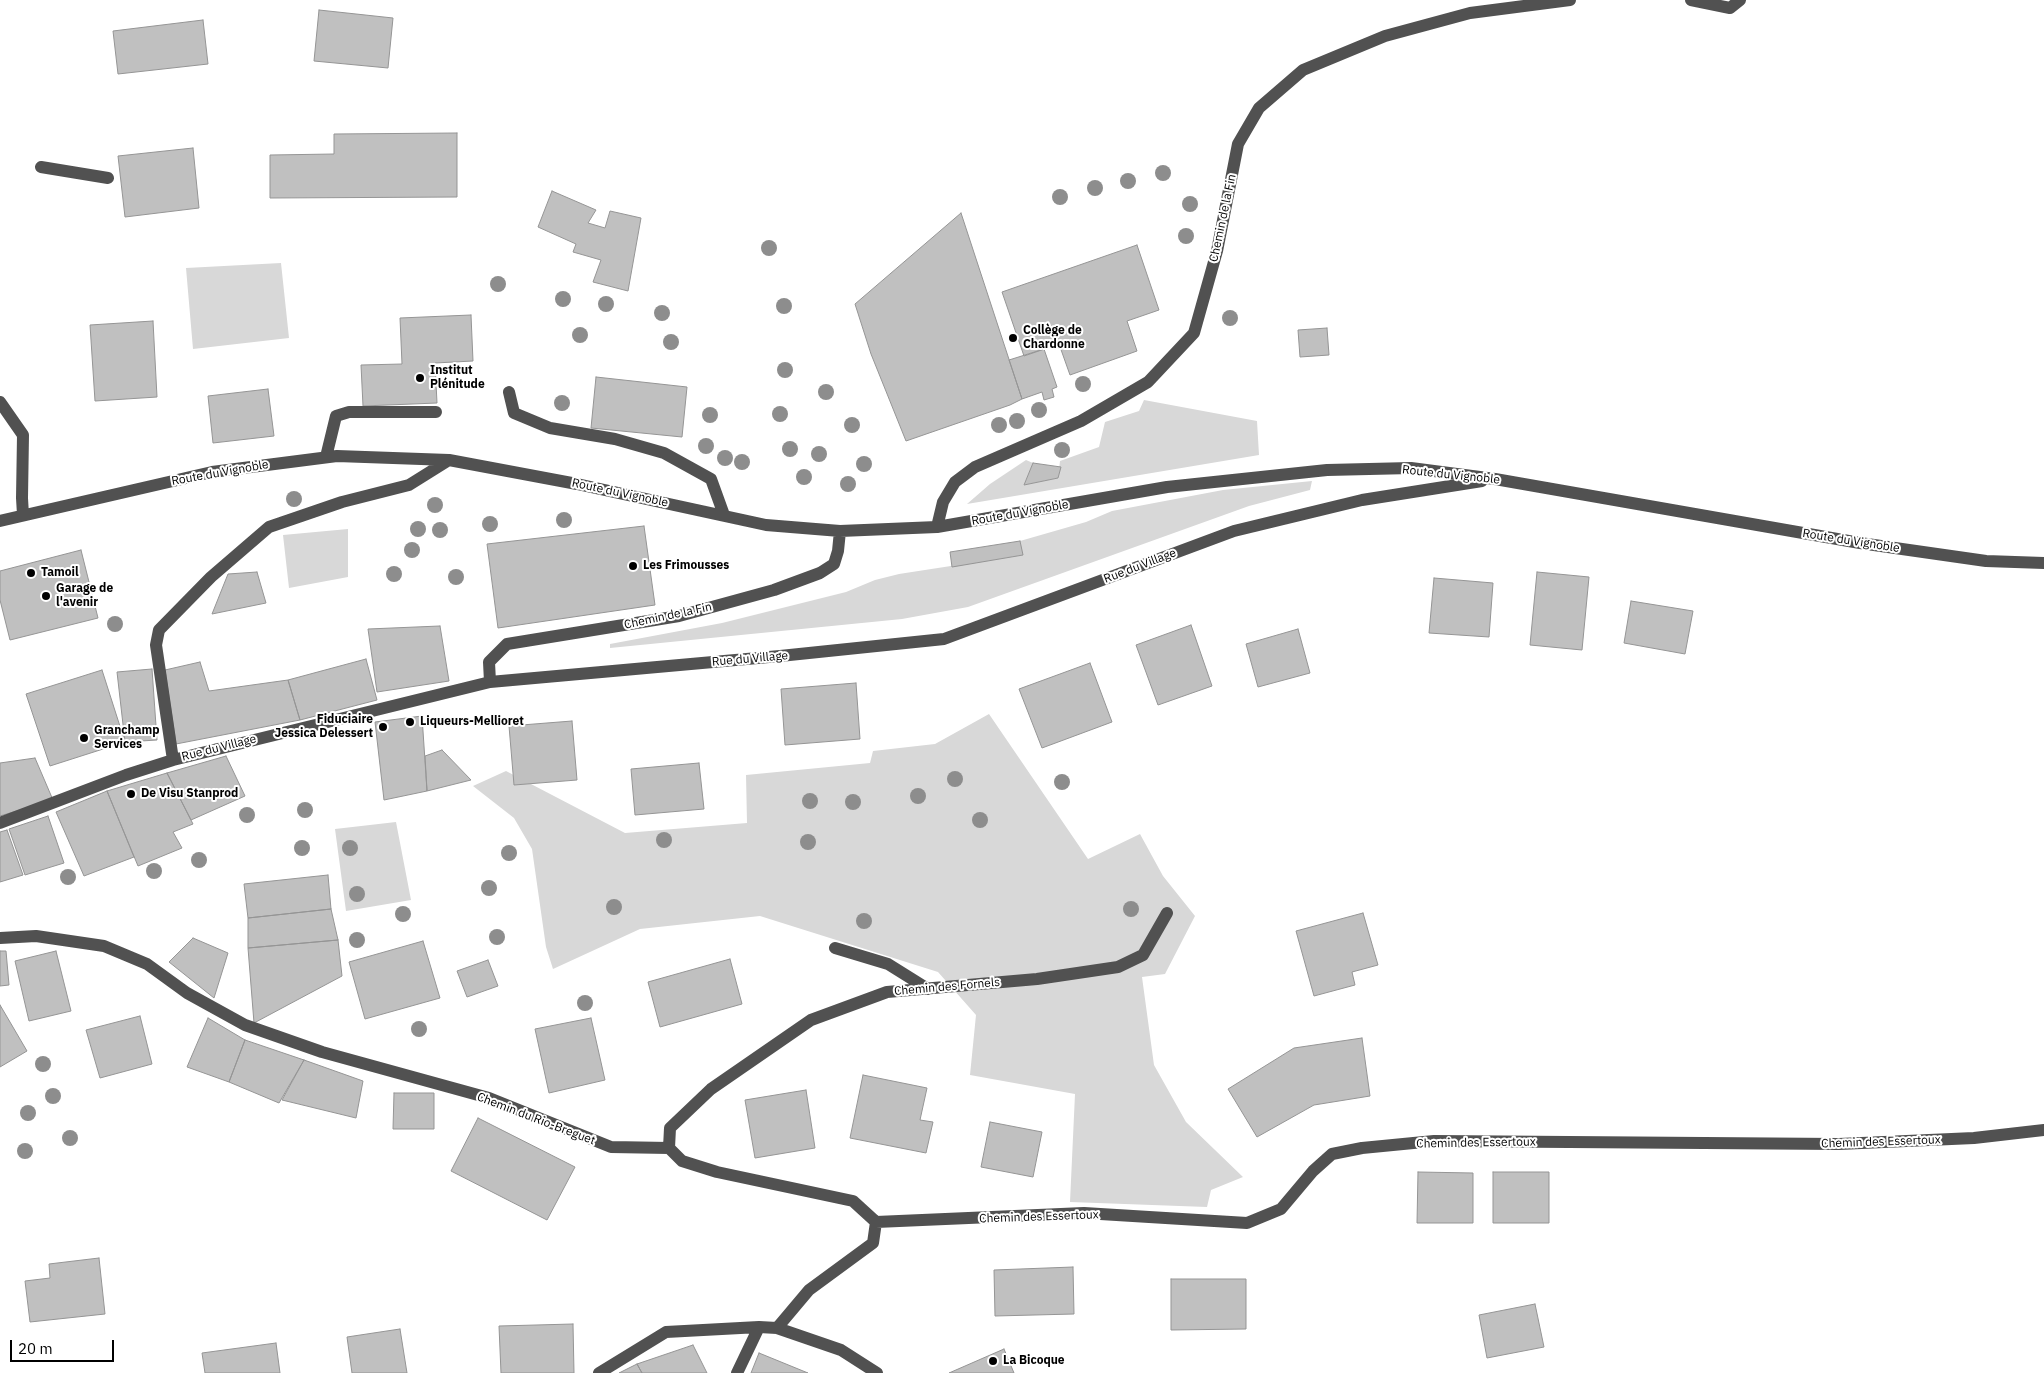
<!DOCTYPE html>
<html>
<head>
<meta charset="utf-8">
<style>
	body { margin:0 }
	#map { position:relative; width:2044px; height:1373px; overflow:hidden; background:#fff; font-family:"IBM Plex Sans",sans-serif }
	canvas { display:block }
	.scale { position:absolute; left:10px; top:1340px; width:104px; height:22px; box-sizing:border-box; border:2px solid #000; border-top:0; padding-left:6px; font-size:15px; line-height:18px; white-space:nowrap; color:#000; -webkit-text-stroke:4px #fff; paint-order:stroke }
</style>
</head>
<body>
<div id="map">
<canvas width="2044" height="1373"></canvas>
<div class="scale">20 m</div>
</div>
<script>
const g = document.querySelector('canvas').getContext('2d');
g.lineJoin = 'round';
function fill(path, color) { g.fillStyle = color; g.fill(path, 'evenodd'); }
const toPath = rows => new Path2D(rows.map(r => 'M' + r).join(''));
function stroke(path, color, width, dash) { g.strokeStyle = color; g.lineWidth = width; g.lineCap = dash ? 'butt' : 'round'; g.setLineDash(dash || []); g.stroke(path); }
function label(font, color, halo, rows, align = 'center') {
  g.font = font + ' "IBM Plex Sans",sans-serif'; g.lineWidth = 4; g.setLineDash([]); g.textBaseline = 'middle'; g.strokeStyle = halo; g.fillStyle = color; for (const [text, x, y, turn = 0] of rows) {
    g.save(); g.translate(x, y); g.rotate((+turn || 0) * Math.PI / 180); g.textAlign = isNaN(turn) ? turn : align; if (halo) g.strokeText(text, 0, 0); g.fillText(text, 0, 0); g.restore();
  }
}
const green = toPath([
	[281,263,289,338,193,349,186,268],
	[1144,400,1257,421,1259,455,967,504,990,484,1026,460,1033,463,1024,485,1058,478,1060,461,1099,447,1105,422,1139,411],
	[1312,481,1310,490,1249,506,968,607,902,619,610,648,610,644,722,623,846,592,875,580,899,574,1022,555,1020,541,1086,522,1112,511,1223,490],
	[348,529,348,577,289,588,283,535],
	[989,714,1088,859,1140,834,1163,876,1195,916,1165,974,1142,977,1154,1065,1186,1122,1243,1177,1211,1190,1207,1207,1070,1202,1075,1094,970,1075,976,1015,938,972,760,916,640,929,553,969,546,947,532,849,514,818,473,786,506,771,625,833,747,823,746,775,870,763,873,751,935,744],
	[396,822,411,900,346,911,335,829]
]);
const building = toPath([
	[319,10,393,18,388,68,314,61,319,10],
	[203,20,208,64,118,74,113,31,203,20],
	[457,133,457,197,270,198,270,155,334,154,334,134,457,133],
	[193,148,199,208,125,217,118,156,193,148],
	[552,191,596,210,588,223,605,228,610,211,641,218,628,291,593,282,601,260,573,252,576,244,538,227,552,191],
	[961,213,1022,399,1010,405,906,441,871,354,855,304,961,213],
	[1137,245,1159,310,1127,321,1137,351,1070,375,1059,344,1024,356,1002,292,1137,245],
	[471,315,473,361,435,363,437,403,363,406,361,365,402,364,400,318,471,315],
	[153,321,157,397,95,401,90,325,153,321],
	[1327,328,1329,355,1300,357,1298,330,1327,328],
	[1044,349,1057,387,1052,389,1054,397,1044,400,1042,392,1022,399,1009,360,1044,349],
	[596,377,687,387,682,437,591,428,596,377],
	[268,389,274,436,213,443,208,396,268,389],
	[1033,463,1061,467,1058,478,1024,485,1033,463],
	[644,526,655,605,498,628,487,544,644,526],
	[1020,541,1023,555,952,567,950,552,1020,541],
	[81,550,98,618,10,640,0,600,0,571,81,550],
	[257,572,266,603,212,614,228,574,257,572],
	[1537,572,1589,577,1582,650,1530,645,1537,572],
	[1434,578,1493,583,1489,637,1429,633,1434,578],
	[1631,601,1693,611,1685,654,1624,643,1631,601],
	[1191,625,1212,686,1158,705,1136,645,1191,625],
	[440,626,449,681,377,692,368,629,440,626],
	[1298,629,1310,673,1258,687,1246,644,1298,629],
	[366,659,377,700,300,720,288,680,366,659],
	[200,662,209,691,288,680,300,720,176,744,165,670,200,662],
	[1090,663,1112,722,1042,748,1019,689,1090,663],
	[152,669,157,740,125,742,117,672,152,669],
	[102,670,125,742,50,766,26,694,102,670],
	[856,683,860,739,785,745,781,689,856,683],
	[422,716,427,791,384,800,375,722,422,716],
	[572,721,577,780,514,785,509,726,572,721],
	[442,750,471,780,427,791,425,756,442,750],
	[226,756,245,796,191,820,167,773,226,756],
	[35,758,53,800,0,816,0,763,35,758],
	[699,763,704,809,635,815,631,769,699,763],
	[167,773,193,824,173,832,182,848,138,866,107,791,167,773],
	[107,791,134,857,84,876,56,812,107,791],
	[48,816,64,863,25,875,9,829,48,816],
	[7,830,23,875,0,882,0,832,7,830],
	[328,875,331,909,248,918,244,884,328,875],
	[331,909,338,940,248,948,248,918,331,909],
	[1363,913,1378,965,1352,972,1355,985,1314,996,1296,931,1363,913],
	[193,938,228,953,214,998,169,962,193,938],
	[338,940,342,976,254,1023,248,948,338,940],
	[423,941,440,998,365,1019,349,962,423,941],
	[0,951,6,951,9,985,0,986,0,951],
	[56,951,71,1011,29,1021,15,961,56,951],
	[730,959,742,1004,660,1027,648,982,730,959],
	[488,960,498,986,467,997,457,971,488,960],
	[0,1005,27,1051,0,1067,0,1005],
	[140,1016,152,1064,100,1078,86,1030,140,1016],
	[208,1018,245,1040,229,1082,187,1067,208,1018],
	[591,1018,605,1080,549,1093,535,1029,591,1018],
	[1362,1038,1370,1096,1314,1105,1257,1137,1228,1089,1294,1048,1362,1038],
	[245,1040,304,1060,279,1103,229,1082,245,1040],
	[304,1060,363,1081,356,1118,282,1100,304,1060],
	[863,1075,927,1088,920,1120,933,1122,926,1153,850,1138,863,1075],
	[806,1090,815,1148,755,1158,745,1100,806,1090],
	[394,1093,434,1093,434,1129,393,1129,394,1093],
	[478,1118,575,1167,547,1220,451,1171,478,1118],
	[990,1122,1042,1132,1033,1177,981,1167,990,1122],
	[1418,1172,1473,1173,1473,1223,1417,1223,1418,1172],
	[1493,1172,1549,1172,1549,1223,1493,1223,1493,1172],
	[99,1258,105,1314,30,1322,25,1281,50,1278,49,1264,99,1258],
	[1073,1267,1074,1314,995,1316,994,1270,1073,1267],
	[1171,1279,1246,1279,1246,1329,1171,1330,1171,1279],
	[1535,1304,1544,1347,1487,1358,1479,1315,1535,1304],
	[573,1324,574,1373,501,1373,499,1326,573,1324],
	[400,1329,407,1373,352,1373,347,1337,400,1329],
	[276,1343,280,1373,205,1373,202,1353,276,1343],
	[693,1345,707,1373,642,1373,637,1364,693,1345],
	[1004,1349,1014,1373,949,1373,1004,1349],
	[759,1353,808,1373,751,1373,759,1353],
	[637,1364,642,1373,619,1373,637,1364]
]);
const minor = toPath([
	[1691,0,1730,8,1740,0],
	[41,167,108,178],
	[509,392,514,413,550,428,615,439,664,453,711,479,724,515],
	[0,402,23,435,22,498,23,515],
	[326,457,336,416,349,412,436,412],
	[0,521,212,472,337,456,449,460,577,484,766,525,840,531,937,527,1167,487,1327,470,1411,468,1495,479,1860,543,1986,561,2044,563],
	[937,527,943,502,955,482,975,467,1081,421,1148,382,1194,333,1217,251,1238,144,1259,108,1303,70,1385,36,1470,13,1570,0],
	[490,682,489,662,507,644,679,616,774,590,820,573,834,564,838,551,840,531],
	[173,760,156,645,159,630,211,577,269,527,342,502,409,485,449,460],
	[0,823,126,775,173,760,490,682,780,656,944,639,1234,531,1362,500,1482,481],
	[0,938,36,936,104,946,147,964,187,993,245,1025,322,1052,489,1098,611,1147,669,1148,682,1161,717,1172,853,1201,876,1222,873,1243,809,1290,777,1328],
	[835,948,888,964,928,989],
	[669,1148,670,1128,711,1089,811,1020,887,992,1037,979,1118,967,1143,955,1167,913],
	[876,1222,1084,1213,1247,1223,1281,1209,1313,1171,1332,1154,1362,1148,1434,1141,1839,1144,1974,1138,2044,1130],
	[599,1373,666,1332,759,1327,777,1328,841,1350,877,1373],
	[737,1373,759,1327]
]);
const trees = [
	[1163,173],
	[1128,181],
	[1095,188],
	[1060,197],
	[1190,204],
	[1186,236],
	[769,248],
	[498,284],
	[563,299],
	[606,304],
	[784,306],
	[662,313],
	[1230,318],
	[580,335],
	[671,342],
	[785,370],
	[1083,384],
	[826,392],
	[562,403],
	[1039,410],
	[780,414],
	[710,415],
	[1017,421],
	[852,425],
	[999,425],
	[706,446],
	[790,449],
	[1062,450],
	[819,454],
	[725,458],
	[742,462],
	[864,464],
	[804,477],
	[848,484],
	[294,499],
	[435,505],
	[564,520],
	[490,524],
	[418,529],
	[440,530],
	[412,550],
	[394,574],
	[456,577],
	[115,624],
	[955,779],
	[1062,782],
	[918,796],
	[810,801],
	[853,802],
	[305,810],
	[247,815],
	[980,820],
	[664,840],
	[808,842],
	[302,848],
	[350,848],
	[509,853],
	[199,860],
	[154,871],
	[68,877],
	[489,888],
	[357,894],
	[614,907],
	[1131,909],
	[403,914],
	[864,921],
	[497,937],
	[357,940],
	[585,1003],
	[419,1029],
	[43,1064],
	[53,1096],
	[28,1113],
	[70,1138],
	[25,1151]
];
const markers = [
	[1013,338,5,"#000"],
	[420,378,5,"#000"],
	[633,566,5,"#000"],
	[31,573,5,"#000"],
	[46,596,5,"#000"],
	[410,722,5,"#000"],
	[383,727,5,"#000"],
	[84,738,5,"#000"],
	[131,794,5,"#000"],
	[993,1361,5,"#000"]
];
const streetNames = [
	["Chemin de la Fin",1223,218,-78],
	["Route du Vignoble",220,473,-10],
	["Route du Vignoble",1451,475,6],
	["Route du Vignoble",620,493,12],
	["Route du Vignoble",1020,513,-10],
	["Route du Vignoble",1851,541,9],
	["Rue du Village",1140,566,-21],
	["Chemin de la Fin",668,616,-12],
	["Rue du Village",750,659,-5],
	["Rue du Village",219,748,-14],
	["Chemin des Fornels",947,987,-5],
	["Chemin du Rio-Breguet",536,1119,21],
	["Chemin des Essertoux",1881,1142,-2],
	["Chemin des Essertoux",1476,1143,-1],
	["Chemin des Essertoux",1039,1217,-2]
];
const poiNames = [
	["Collège de",1023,331],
	["Chardonne",1023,345],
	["Institut",430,371],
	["Plénitude",430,385],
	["Les Frimousses",643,566],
	["Tamoil",41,573],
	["Garage de",56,589],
	["l'avenir",56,603],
	["Fiduciaire",373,720,"right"],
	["Jessica Delessert",373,734,"right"],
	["Liqueurs-Mellioret",420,722],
	["Granchamp",94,731],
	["Services",94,745],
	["De Visu Stanprod",141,794],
	["La Bicoque",1003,1361]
];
fill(green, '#d8d8d8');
fill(building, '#c0c0c0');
stroke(building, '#959595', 1);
stroke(minor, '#515151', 12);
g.fillStyle = '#8d8d8d';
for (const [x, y] of trees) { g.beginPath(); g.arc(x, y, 8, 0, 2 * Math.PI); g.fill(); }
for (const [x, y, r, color] of markers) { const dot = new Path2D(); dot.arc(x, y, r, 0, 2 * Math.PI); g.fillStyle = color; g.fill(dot); stroke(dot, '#fff', 2); }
label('12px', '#000', '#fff', streetNames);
label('bold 12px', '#000', '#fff', poiNames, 'left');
</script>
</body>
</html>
